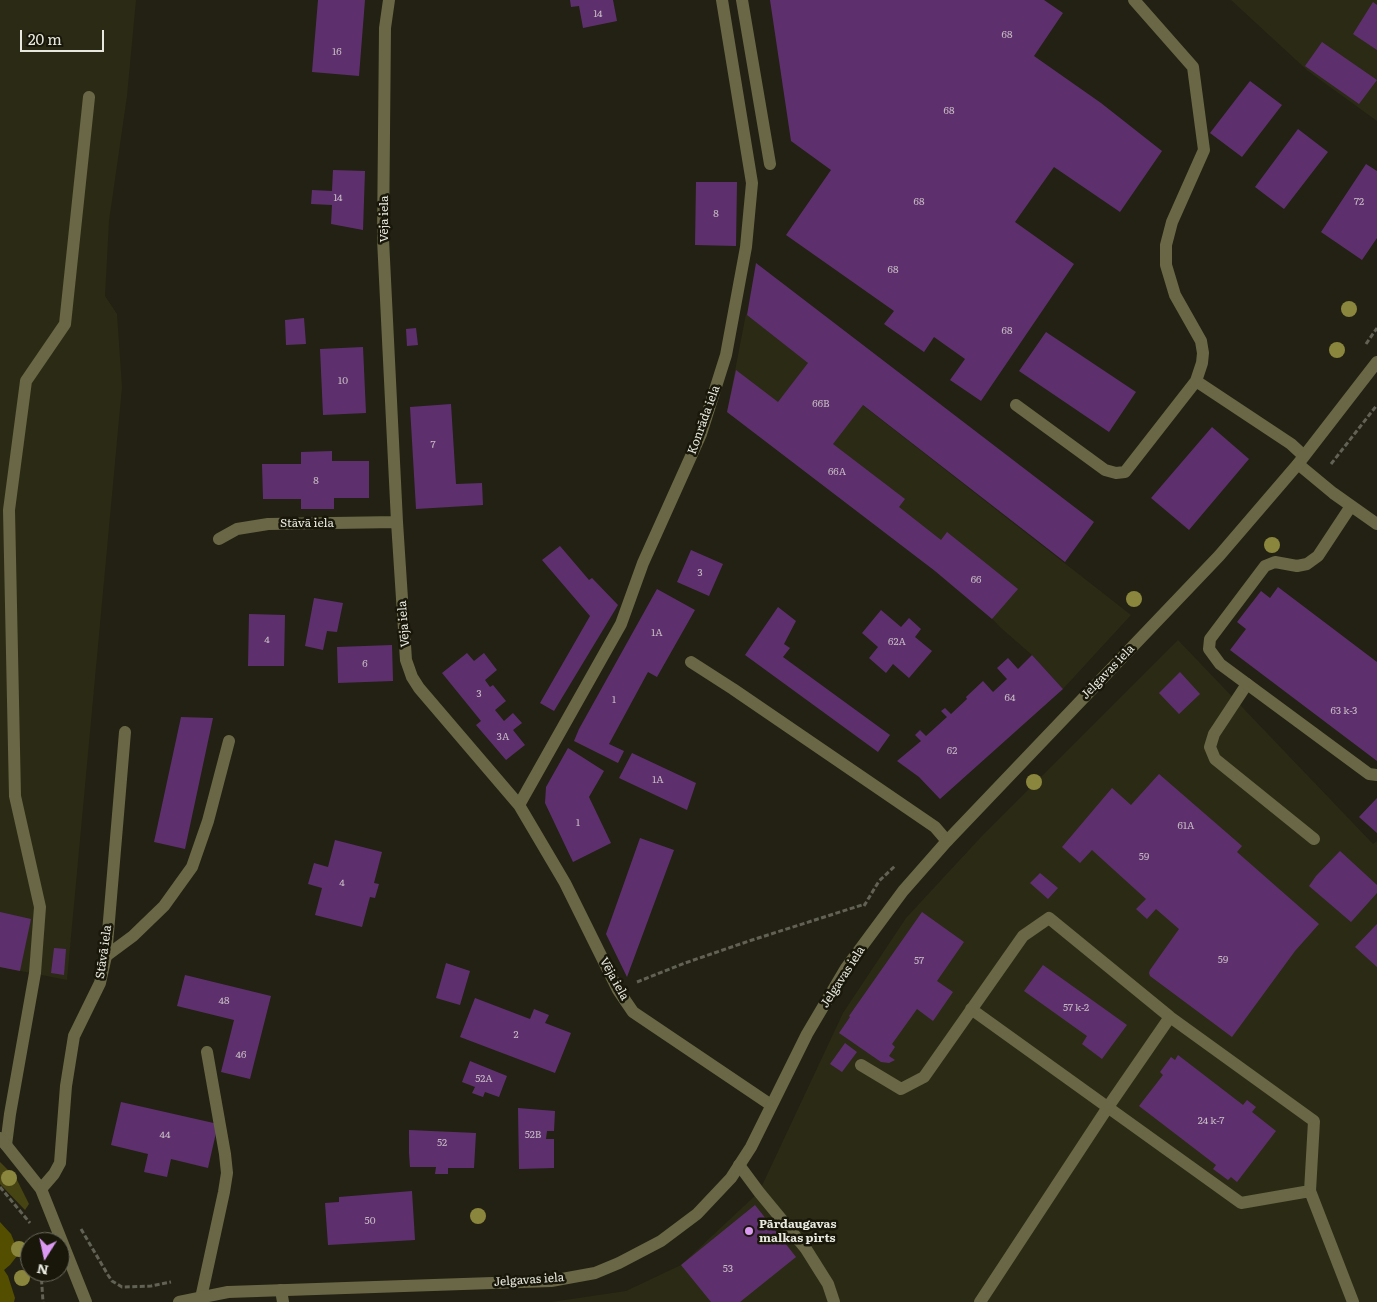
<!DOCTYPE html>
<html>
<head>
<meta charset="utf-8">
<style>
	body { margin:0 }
	#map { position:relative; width:1377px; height:1302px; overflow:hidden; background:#222113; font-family:Literata,serif }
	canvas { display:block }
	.north { position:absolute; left:20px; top:1232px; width:50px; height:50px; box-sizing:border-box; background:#18170a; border:1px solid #6c6b5f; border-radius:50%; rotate:190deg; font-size:14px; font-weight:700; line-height:20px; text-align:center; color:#e9e8df }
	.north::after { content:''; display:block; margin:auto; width:18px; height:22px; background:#dc99f4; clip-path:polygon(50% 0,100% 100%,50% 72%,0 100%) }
	.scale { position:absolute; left:20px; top:30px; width:84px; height:22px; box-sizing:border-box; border:2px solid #e9e8df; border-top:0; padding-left:6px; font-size:15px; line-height:18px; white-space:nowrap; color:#e9e8df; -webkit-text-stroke:4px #18170a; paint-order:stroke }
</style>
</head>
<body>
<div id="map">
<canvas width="1377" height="1302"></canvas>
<div class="north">N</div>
<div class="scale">20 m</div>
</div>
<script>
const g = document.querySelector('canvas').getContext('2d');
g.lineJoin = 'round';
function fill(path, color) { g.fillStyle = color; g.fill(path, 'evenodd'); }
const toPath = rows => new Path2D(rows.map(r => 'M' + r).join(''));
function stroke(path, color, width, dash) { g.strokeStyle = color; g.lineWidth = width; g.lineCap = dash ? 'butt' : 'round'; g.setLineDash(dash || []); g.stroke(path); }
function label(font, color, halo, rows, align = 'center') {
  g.font = font + ' Literata,serif'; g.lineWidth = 5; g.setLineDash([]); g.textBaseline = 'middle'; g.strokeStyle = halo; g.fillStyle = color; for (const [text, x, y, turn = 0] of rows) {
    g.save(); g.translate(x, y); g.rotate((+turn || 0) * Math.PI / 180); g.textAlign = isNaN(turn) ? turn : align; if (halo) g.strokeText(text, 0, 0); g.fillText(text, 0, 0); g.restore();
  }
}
const built = toPath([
	[0,0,136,0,127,96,109,221,105,296,117,314,122,387,67,980,0,967],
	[1231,0,1377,0,1377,121,1308,71],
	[746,314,1131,615,1063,689,1032,655,1001,628,976,602,727,412],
	[1178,640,1373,844,1377,841,1377,1302,551,1302,626,1291,681,1265,759,1192,843,1013,906,918,981,837]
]);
const green = toPath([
	[0,1162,16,1178,29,1204,25,1210,0,1184]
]);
const water = toPath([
	[0,1222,11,1234,18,1251,17,1256,10,1265,4,1270,8,1276,15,1298,14,1302,0,1302]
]);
const building = toPath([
	[318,0,365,0,359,76,312,72],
	[570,0,613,0,617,21,583,28,579,6,571,7],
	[770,0,1044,0,1063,13,1034,56,1101,103,1162,151,1120,212,1054,167,1015,222,1074,264,981,401,950,380,965,359,934,337,924,352,884,324,894,311,786,235,831,170,791,141],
	[1373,2,1377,5,1377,50,1353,34],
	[1322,42,1377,80,1359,104,1305,66],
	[1250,81,1282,105,1242,157,1210,133],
	[1298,129,1328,152,1284,209,1255,187],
	[1366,164,1377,171,1377,238,1362,260,1321,232],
	[333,170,365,171,363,230,331,224,332,205,311,204,312,190,332,191],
	[696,182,737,182,736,246,695,245],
	[756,263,1094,522,1065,562,863,405,833,444,905,499,899,507,941,540,947,532,1018,589,992,619,935,571,727,412,736,370,778,402,808,363,747,315],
	[304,318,306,344,286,345,285,320],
	[416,328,418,345,407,346,406,329],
	[1046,332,1136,392,1109,432,1019,371],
	[363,347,366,413,323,415,320,349],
	[451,404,456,484,482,483,483,505,416,509,410,407],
	[1212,427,1249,459,1189,530,1151,498],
	[332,451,332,461,369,461,369,498,334,498,334,509,301,509,301,499,263,499,262,464,301,464,301,452],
	[560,546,589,580,592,578,618,605,554,711,540,703,590,616,542,560],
	[691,550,723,564,709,596,677,582],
	[1278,587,1377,662,1377,761,1230,650,1246,629,1237,622,1261,591,1270,598],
	[657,589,695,610,657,677,648,672,609,744,624,751,618,763,574,741,579,729],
	[314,598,343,603,337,632,327,631,323,650,305,646],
	[778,607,796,621,784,644,790,648,783,657,890,735,878,752,745,655],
	[881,610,901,627,909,618,921,629,915,637,932,651,909,678,893,664,886,673,869,658,878,647,862,633],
	[249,614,285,615,284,666,248,666],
	[392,645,393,681,338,683,337,647],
	[467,653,474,661,484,653,497,670,485,680,490,687,493,685,506,701,495,710,504,721,513,713,522,723,513,730,525,745,506,760,476,725,481,721,442,673],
	[1032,655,1063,689,940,799,919,777,897,761,921,741,915,735,920,730,926,736,947,717,941,711,945,708,951,714,967,699,966,697,983,681,993,692,1007,679,997,668,1008,658,1018,669],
	[1180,672,1200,694,1179,714,1159,693],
	[181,717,213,718,185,849,154,842],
	[568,748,604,771,589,797,611,843,573,862,545,803,546,787],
	[632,753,696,783,687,810,619,778],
	[1159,774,1242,846,1237,852,1319,924,1295,951,1232,1037,1150,976,1149,973,1150,970,1179,929,1156,909,1147,919,1136,909,1146,899,1092,850,1080,863,1062,847,1112,788,1131,805],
	[1377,798,1377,833,1359,817],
	[640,838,674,850,627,977,606,934],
	[335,840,382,852,374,883,379,884,375,898,370,897,362,927,315,915,322,888,308,884,314,863,328,867],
	[1340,851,1377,885,1377,893,1351,922,1309,886,1316,876],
	[1040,873,1058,888,1048,899,1030,883],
	[0,912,31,919,20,971,0,967],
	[922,912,964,942,937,981,953,992,933,1021,917,1009,892,1044,895,1047,889,1056,895,1060,889,1063,881,1062,839,1033,850,1017,849,1016],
	[1377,924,1377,967,1355,947],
	[54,948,66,949,64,975,51,973],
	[446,963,470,971,460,1005,436,998],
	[1043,965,1127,1025,1102,1059,1082,1044,1087,1036,1024,991],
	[185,975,271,996,250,1079,221,1072,234,1020,177,1006],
	[475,998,530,1019,534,1009,549,1015,545,1023,571,1033,555,1073,460,1037],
	[845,1043,857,1052,842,1072,830,1064],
	[1178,1055,1243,1105,1247,1100,1256,1107,1252,1112,1276,1131,1237,1182,1231,1177,1228,1180,1213,1169,1216,1165,1139,1106,1163,1075,1160,1072,1171,1057,1175,1060],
	[470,1061,507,1076,499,1097,485,1092,483,1097,472,1093,475,1087,462,1082],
	[121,1102,218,1124,208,1168,171,1159,167,1177,144,1172,148,1154,111,1145],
	[518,1108,555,1111,554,1131,547,1131,546,1139,554,1139,554,1168,519,1169],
	[409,1130,476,1133,474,1168,448,1168,448,1174,435,1174,436,1167,410,1167,409,1153],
	[412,1191,415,1240,328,1245,325,1203,339,1202,339,1197],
	[755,1205,796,1257,740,1302,711,1302,681,1265]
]);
const path = toPath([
	[1366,344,1377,328],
	[1331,464,1377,405],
	[864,906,879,881,895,866],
	[637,982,685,963,749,941,865,904],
	[0,1187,30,1223],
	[81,1229,108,1275,112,1281,122,1287,151,1286,171,1282],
	[41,1272,43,1302]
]);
const service = toPath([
	[742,0,770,164],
	[1134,0,1193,67,1204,150,1172,222,1166,245,1166,265,1175,295,1201,341,1203,353,1202,363,1196,381],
	[1016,405,1105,470,1116,473,1125,472,1196,381,1291,444,1304,456],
	[1247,684,1214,734,1210,747,1215,759,1314,839],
	[106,956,133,936,164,906,192,867,208,821,229,741],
	[971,1009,1241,1203,1310,1191],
	[861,1065,901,1089,924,1077,1023,936,1049,918,1170,1017,1314,1121,1310,1191,1353,1302],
	[6,1145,10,1114,35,973,40,907,15,796,9,510,26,381,65,324,89,97],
	[739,1165,759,1192,806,1249,828,1284,834,1302],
	[281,1290,283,1302],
	[201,1298,224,1192,227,1173,225,1154,207,1052],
	[980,1302,1108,1107,1170,1017]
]);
const minor = toPath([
	[389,0,385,28,383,239,397,522,406,660,412,677,419,688,519,805,565,883,618,990,633,1012,771,1105],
	[1298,464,1333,493,1377,524],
	[1351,506,1318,556,1307,564,1297,566,1275,562,1265,566,1210,639,1209,649,1220,664,1369,774,1377,775],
	[219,539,237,529,268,524,397,522],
	[691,662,733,689,935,827,947,841],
	[519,805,621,624,643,563,701,434,726,355,746,247,752,183,722,0],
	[0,1138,6,1145,41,1189,86,1302],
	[41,1189,54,1174,60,1163,66,1086,74,1036,100,983,106,956,125,732]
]);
const tertiary = toPath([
	[179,1302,228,1292,551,1281,595,1273,619,1263,661,1241,697,1214,731,1178,751,1147,807,1034,846,968,903,891,947,841,1219,556,1298,464,1377,362]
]);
const trees = [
	[1349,309],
	[1337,350],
	[1272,545],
	[1134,599],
	[1034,782],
	[9,1178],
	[478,1216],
	[19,1249],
	[22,1278]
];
const markers = [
	[749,1231,5,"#dc99f4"]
];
const numberNames = [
	["14",598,14],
	["68",1007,35],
	["16",337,52],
	["68",949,111],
	["14",338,198],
	["68",919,202],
	["72",1359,202],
	["8",716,214],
	["68",893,270],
	["68",1007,331],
	["10",343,381],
	["66B",821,404],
	["7",433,445],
	["66A",837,472],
	["8",316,481],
	["3",700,573],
	["66",976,580],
	["1A",657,633],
	["4",267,640],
	["62A",897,642],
	["6",365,664],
	["3",479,694],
	["64",1010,698],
	["1",614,700],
	["63 k-3",1344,711],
	["3A",503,737],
	["62",952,751],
	["1A",658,780],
	["1",578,823],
	["61A",1186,826],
	["59",1144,857],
	["4",342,883],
	["59",1223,960],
	["57",919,961],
	["48",224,1001],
	["57 k-2",1076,1008],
	["2",516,1035],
	["46",241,1055],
	["52A",484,1079],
	["24 k-7",1211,1121],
	["44",165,1135],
	["52B",533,1135],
	["52",442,1143],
	["50",370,1221],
	["53",728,1269]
];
const streetNames = [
	["Vēja iela",384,219,-90],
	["Konrāda iela",704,420,-70],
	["Stāvā iela",307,523],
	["Vēja iela",404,624,-94],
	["Jelgavas iela",1108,672,-46],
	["Stāvā iela",104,952,-82],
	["Jelgavas iela",843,977,-57],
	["Vēja iela",614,979,61],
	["Jelgavas iela",529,1280,-4]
];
const poiNames = [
	["Pārdaugavas",759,1224],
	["malkas pirts",759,1238]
];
fill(built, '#2b2a15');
fill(green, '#474413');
fill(water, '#534e00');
fill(building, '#5d306d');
stroke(path, '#626155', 3, [5, 2.5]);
stroke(service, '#696745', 12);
stroke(minor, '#696745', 12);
stroke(tertiary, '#696745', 12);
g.fillStyle = '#8b863d';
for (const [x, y] of trees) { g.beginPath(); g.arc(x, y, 8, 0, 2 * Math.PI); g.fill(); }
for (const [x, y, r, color] of markers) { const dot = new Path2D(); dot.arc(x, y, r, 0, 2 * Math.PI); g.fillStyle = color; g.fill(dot); stroke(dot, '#18170a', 2); }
label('10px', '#c6bac2', null, numberNames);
label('12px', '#e9e8df', '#18170a', streetNames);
label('bold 12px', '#e9e8df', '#18170a', poiNames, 'left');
</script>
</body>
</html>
